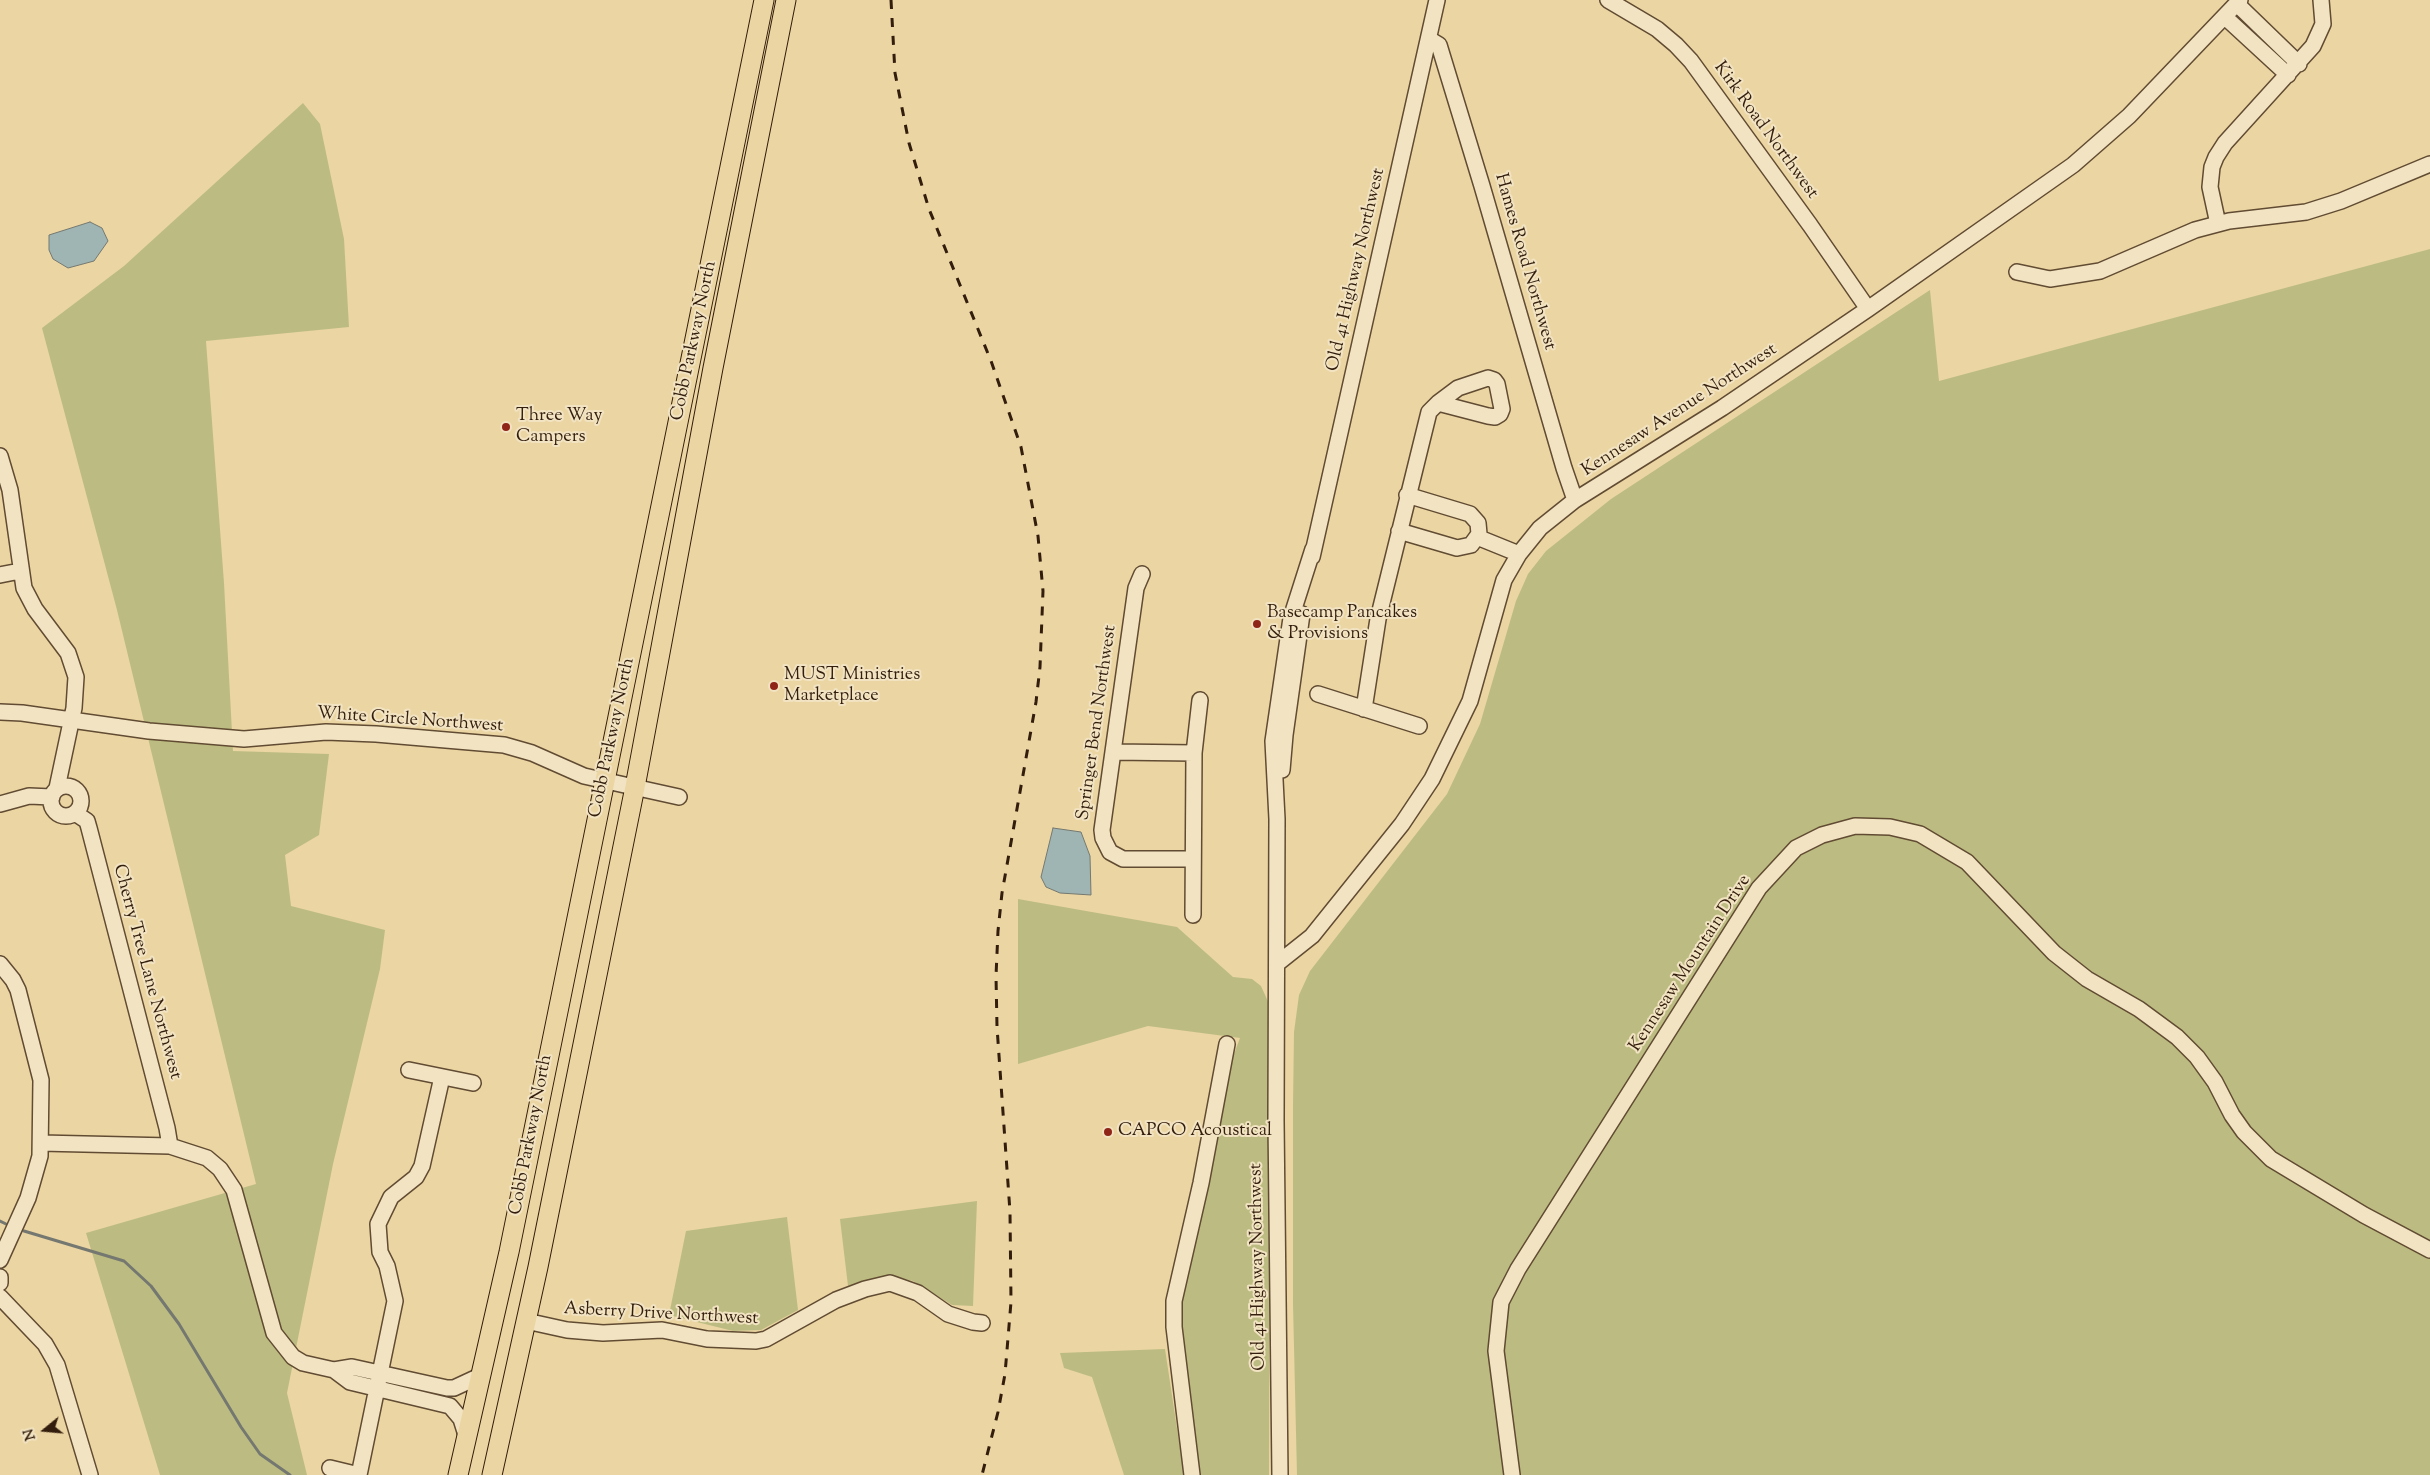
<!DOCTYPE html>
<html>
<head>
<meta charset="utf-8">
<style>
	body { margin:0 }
	#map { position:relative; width:2430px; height:1475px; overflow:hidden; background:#ebd5a3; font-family:"Sorts Mill Goudy",serif }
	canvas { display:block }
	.north { position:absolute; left:20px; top:1405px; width:50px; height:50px; -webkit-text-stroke:4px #f2e4c3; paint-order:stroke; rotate:253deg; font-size:14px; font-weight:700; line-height:20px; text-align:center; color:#331d0c }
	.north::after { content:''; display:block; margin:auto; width:18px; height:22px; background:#331d0c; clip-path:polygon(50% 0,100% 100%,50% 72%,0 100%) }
</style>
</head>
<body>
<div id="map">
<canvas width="2430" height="1475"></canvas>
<div class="north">N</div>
</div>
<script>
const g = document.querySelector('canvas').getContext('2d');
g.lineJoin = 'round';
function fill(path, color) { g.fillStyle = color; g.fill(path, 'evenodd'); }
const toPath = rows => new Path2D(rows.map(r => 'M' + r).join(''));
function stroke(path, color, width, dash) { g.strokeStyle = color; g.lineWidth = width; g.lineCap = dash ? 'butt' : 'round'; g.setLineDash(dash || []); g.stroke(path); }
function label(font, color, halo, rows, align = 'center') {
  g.font = font + ' "Sorts Mill Goudy",serif'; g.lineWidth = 4; g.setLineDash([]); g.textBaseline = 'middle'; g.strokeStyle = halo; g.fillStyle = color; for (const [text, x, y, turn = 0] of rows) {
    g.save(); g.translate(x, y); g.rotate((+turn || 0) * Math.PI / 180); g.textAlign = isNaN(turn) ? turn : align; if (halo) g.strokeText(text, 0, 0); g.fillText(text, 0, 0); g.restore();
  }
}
const green = toPath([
	[303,103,320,124,344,239,349,327,206,341,224,583,233,751,329,754,319,835,285,855,291,906,385,930,380,969,333,1164,287,1393,307,1475,160,1475,86,1233,256,1184,117,610,42,328,124,266],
	[2430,249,2430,1475,1297,1475,1293,1304,1293,1105,1294,1032,1299,995,1310,971,1447,794,1480,724,1516,601,1528,574,1546,551,1611,499,1930,290,1939,381],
	[1018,899,1177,927,1233,977,1252,979,1261,986,1270,1006,1269,1475,1199,1475,1183,1342,1183,1291,1222,1103,1231,1062,1240,1038,1148,1026,1018,1064],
	[977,1201,973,1306,952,1305,913,1281,890,1276,848,1286,840,1219],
	[787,1217,798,1310,761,1330,733,1331,669,1315,686,1231],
	[1165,1349,1184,1475,1124,1475,1092,1377,1064,1368,1060,1353]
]);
const water = toPath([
	[90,222,102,228,108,241,94,261,68,268,53,259,49,250,49,235,90,222],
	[1053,828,1081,832,1090,856,1091,895,1060,893,1046,887,1041,877,1053,828]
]);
const stream = toPath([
	[0,1221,6,1224],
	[24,1231,124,1261,151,1286,179,1324,241,1427,260,1454,290,1475]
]);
const minor = toPath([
	[1608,0,1657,29,1676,45,1691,61,1810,225,1868,309],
	[2237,4,2299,64],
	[2225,17,2288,75],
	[1429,39,1439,45,1482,186,1564,468,1575,500],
	[2218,224,2210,187,2212,167,2216,157,2225,143,2313,46,2323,24,2321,0],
	[2017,272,2050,279,2100,271,2195,230,2229,221,2306,212,2341,201,2430,164],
	[0,456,10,490,24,588,35,609,68,653,76,677,74,708,57,788],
	[1399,531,1457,548,1471,545,1479,534,1478,523,1470,514,1407,495],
	[1477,537,1519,554],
	[1312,557,1437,0],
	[1142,574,1136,588,1102,830,1103,838,1110,852,1123,859,1193,859],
	[0,575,20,571],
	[1318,694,1419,726],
	[1364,709,1378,619,1429,412,1438,403,1458,388,1488,378,1494,380,1497,384,1502,409,1500,414,1495,417,1488,416,1438,403],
	[0,712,22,713,149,731,244,739,326,732,376,734,504,745,532,753,584,776,679,797],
	[1113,752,1194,753],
	[1282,770,1285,735,1302,614],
	'51 801a15 15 0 1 1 30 0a15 15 0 1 1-30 0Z',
	[0,804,29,796,52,797],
	[75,813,87,821,89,828,167,1128,170,1146],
	[1193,915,1194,753,1200,700],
	[1278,963,1312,936,1402,824,1432,779,1470,701,1504,580,1519,554,1540,528,1575,500,1722,408,1868,309,2073,165,2129,116,2240,0],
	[0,964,13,980,18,990,41,1080,40,1156,28,1198,0,1260],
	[409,1070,473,1083],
	[41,1143,170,1146,207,1158,220,1169,234,1190,274,1333,293,1357,303,1363,334,1370,352,1367,447,1388,454,1388,482,1375],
	[0,1277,0,1283],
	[0,1297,45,1344,57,1365,90,1475],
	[526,1321,567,1330,603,1333,662,1330,707,1339,756,1341,766,1339,836,1300,865,1289,890,1283,918,1293,948,1314,973,1322,982,1323],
	[334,1370,350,1382,450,1406,461,1419,467,1438],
	[330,1468,359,1475],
	[359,1475,395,1301,387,1266,380,1252,378,1224,391,1197,416,1177,422,1166,442,1077],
	[1192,1475,1174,1327,1174,1301,1201,1183,1227,1044],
	[1280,1475,1276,1121,1277,819,1273,741,1291,618,1313,549],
	[1512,1475,1496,1351,1501,1302,1518,1269,1759,888,1796,848,1822,835,1855,826,1890,827,1920,834,1967,862,2054,953,2087,979,2139,1009,2177,1037,2197,1057,2215,1082,2232,1115,2244,1132,2271,1159,2364,1215,2430,1250]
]);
const major = toPath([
	[458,1475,509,1252,764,0],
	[492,1475,538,1267,635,787,713,368,786,0]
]);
const rail = toPath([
	[891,0,895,73,909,143,929,209,991,361,1021,447,1038,536,1043,591,1040,667,1036,702,1002,893,998,931,996,976,997,1027,1010,1212,1011,1302,1005,1374,998,1412,982,1475]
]);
const markers = [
	[506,427,5,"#8f2418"],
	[1257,624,5,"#8f2418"],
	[774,686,5,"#8f2418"],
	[1108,1132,5,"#8f2418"]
];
const streetNames = [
	["Kirk Road Northwest",1765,131,54],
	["Hames Road Northwest",1524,262,74],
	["Old 41 Highway Northwest",1357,270,-77],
	["Cobb Parkway North",695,341,-78],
	["Kennesaw Avenue Northwest",1680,411,-33],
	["White Circle Northwest",410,721,4],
	["Springer Bend Northwest",1098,723,-82],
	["Cobb Parkway North",613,738,-78],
	["Kennesaw Mountain Drive",1691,964,-57],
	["Cherry Tree Lane Northwest",146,972,75],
	["Cobb Parkway North",532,1135,-79],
	["Old 41 Highway Northwest",1259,1267,-91],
	["Asberry Drive Northwest",661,1315,3]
];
const poiNames = [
	["Three Way",516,417],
	["Campers",516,438],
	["Basecamp Pancakes",1267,614],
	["& Provisions",1267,635],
	["MUST Ministries",784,676],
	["Marketplace",784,697],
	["CAPCO Acoustical",1118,1132]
];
fill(green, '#bcbc82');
fill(water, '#9fb5b3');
stroke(water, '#747870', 1);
stroke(stream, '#747870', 3);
stroke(minor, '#614b32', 18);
stroke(major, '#331d0c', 21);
stroke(minor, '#f2e4c3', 15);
stroke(major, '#ebd5a3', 19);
stroke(rail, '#331d0c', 3, [9, 9]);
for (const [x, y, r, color] of markers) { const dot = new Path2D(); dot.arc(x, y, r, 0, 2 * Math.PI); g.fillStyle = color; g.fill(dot); stroke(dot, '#f2e4c3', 2); }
label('18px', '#331d0c', '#f2e4c3', streetNames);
label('18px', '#331d0c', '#f2e4c3', poiNames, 'left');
</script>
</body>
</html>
